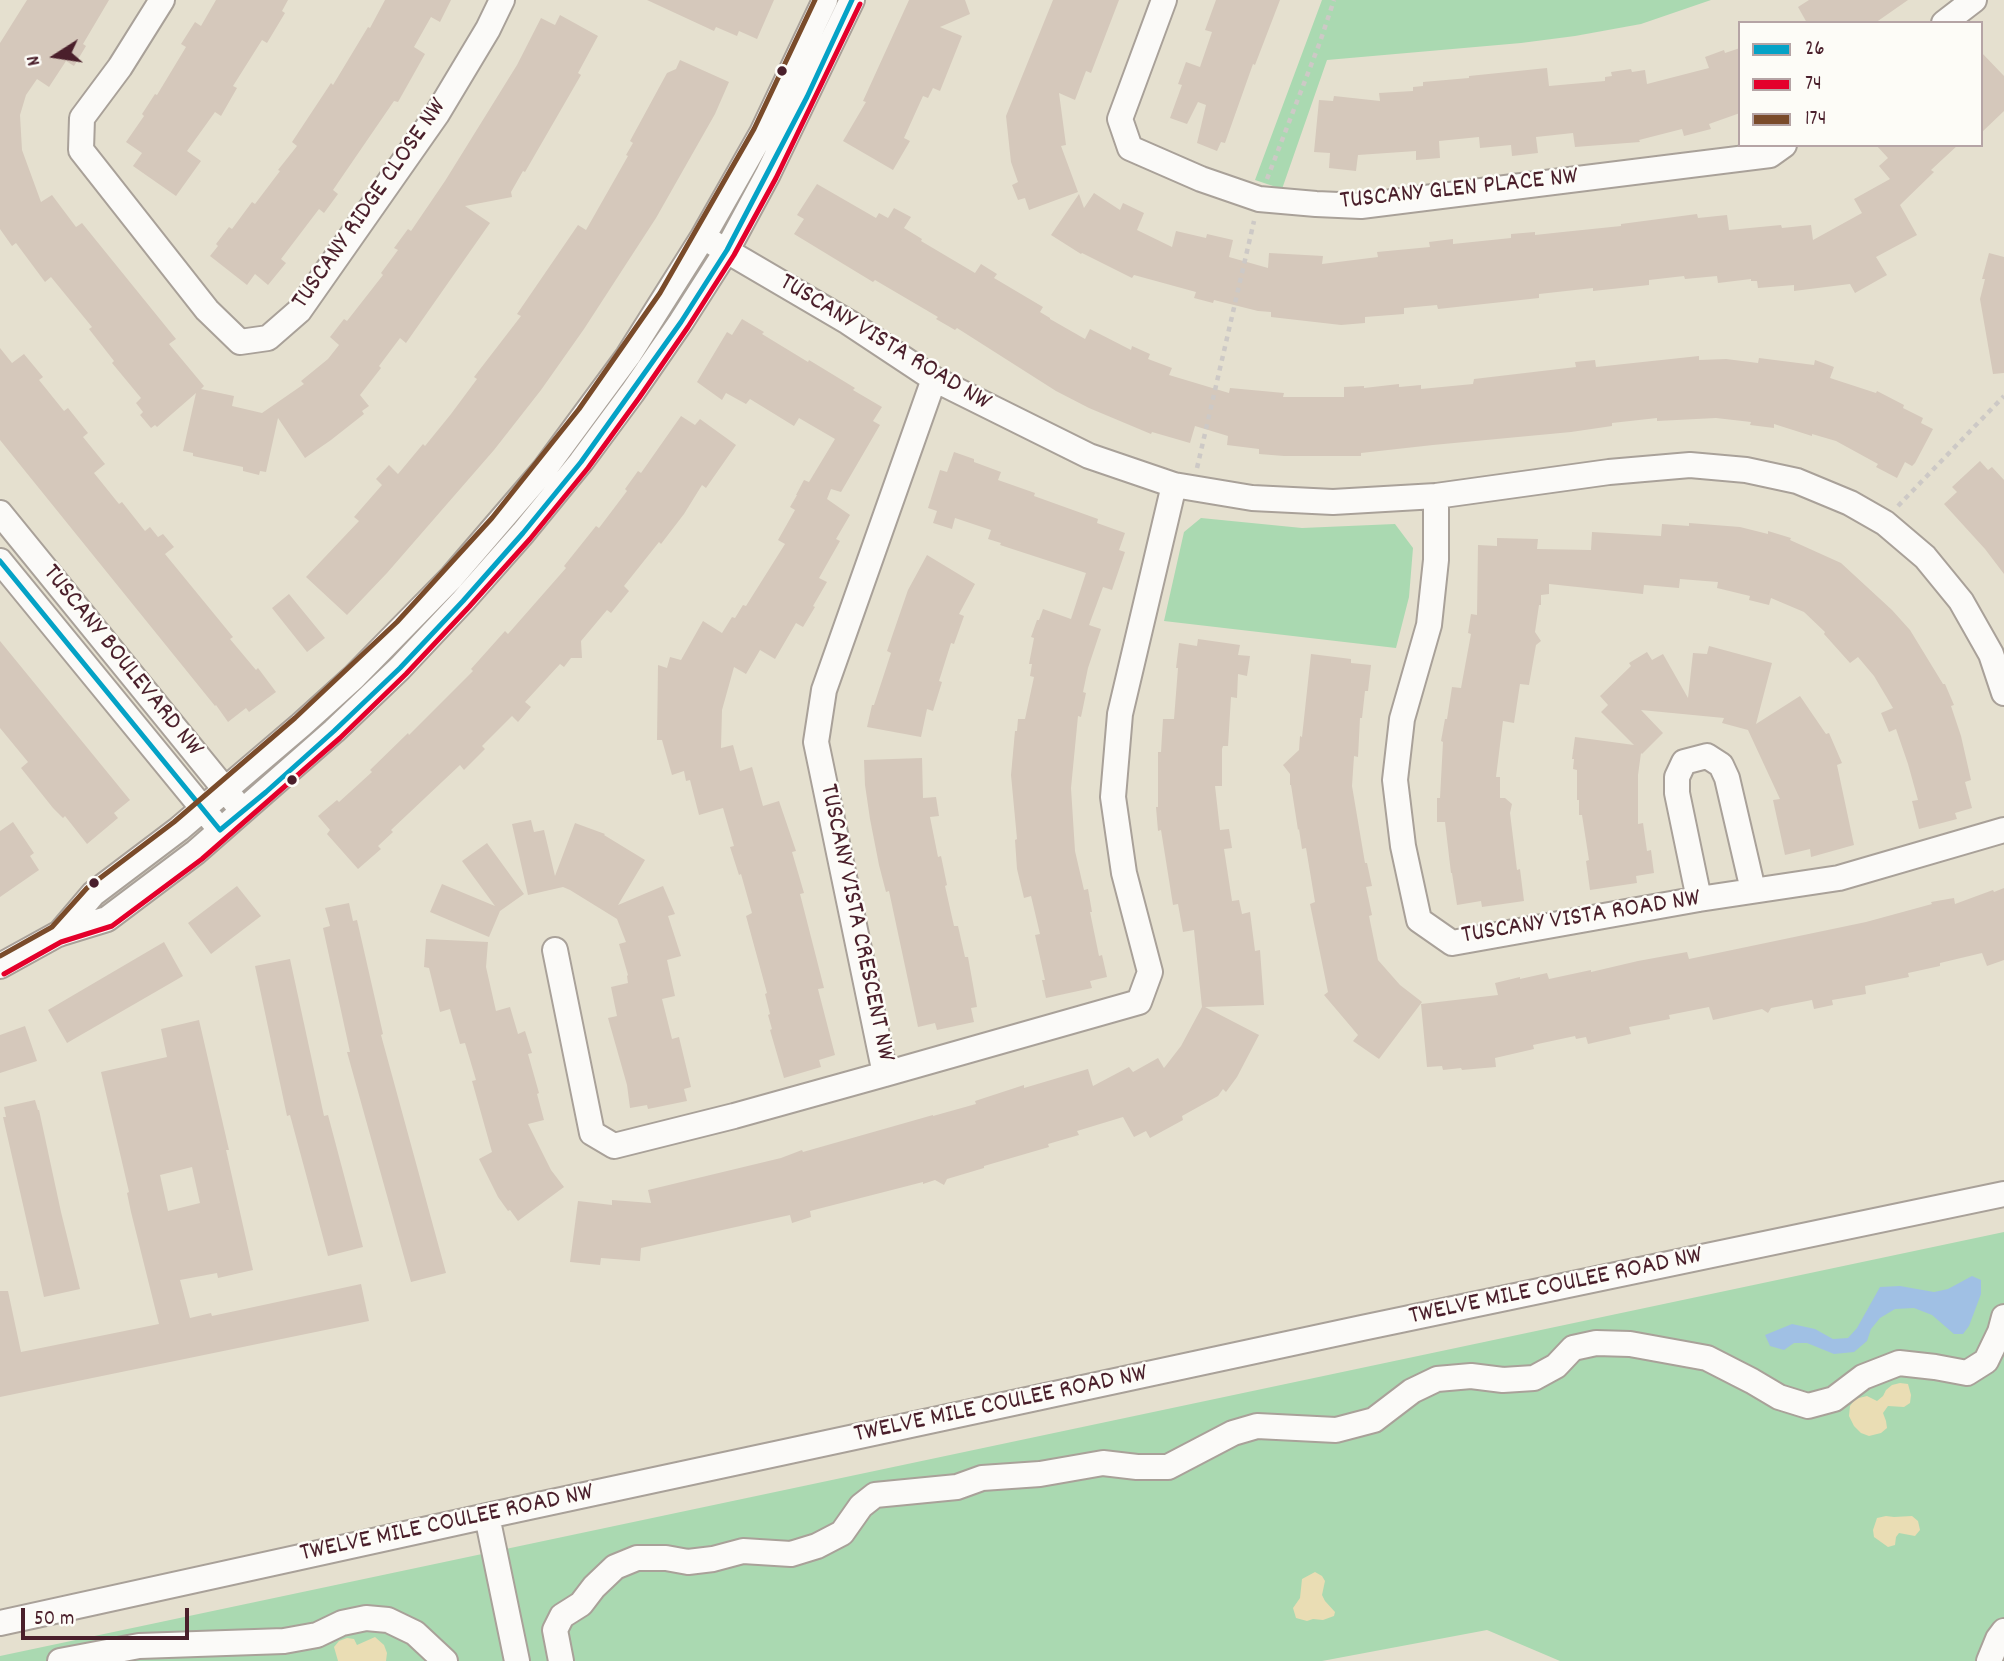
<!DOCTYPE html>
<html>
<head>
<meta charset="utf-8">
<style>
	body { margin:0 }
	#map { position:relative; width:2004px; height:1661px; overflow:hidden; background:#e5e0cf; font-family:Dekko,sans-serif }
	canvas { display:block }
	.legend { position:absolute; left:1738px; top:21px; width:245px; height:126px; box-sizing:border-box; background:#fdfcf7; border:2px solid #b5a4a5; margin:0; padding:9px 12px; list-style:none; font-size:21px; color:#4a1f2b }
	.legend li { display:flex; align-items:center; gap:14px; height:35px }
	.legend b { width:35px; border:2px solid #b5a4a5 }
	.north { position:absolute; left:21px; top:21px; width:70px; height:70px; -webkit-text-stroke:5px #fdfcf7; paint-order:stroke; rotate:258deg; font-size:19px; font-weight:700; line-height:28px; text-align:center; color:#4a1f2b }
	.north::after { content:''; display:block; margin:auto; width:24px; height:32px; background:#4a1f2b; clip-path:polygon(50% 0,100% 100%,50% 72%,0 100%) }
	.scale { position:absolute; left:21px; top:1608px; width:168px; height:32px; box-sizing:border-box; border:4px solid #4a1f2b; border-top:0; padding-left:9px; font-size:21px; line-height:24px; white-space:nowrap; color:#4a1f2b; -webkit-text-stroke:5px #fdfcf7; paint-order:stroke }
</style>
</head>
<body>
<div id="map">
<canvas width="2004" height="1661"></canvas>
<ul class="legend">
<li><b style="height:9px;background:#04a2c6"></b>26</li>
<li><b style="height:9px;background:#e4002b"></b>74</li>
<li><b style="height:9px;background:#7a4b2a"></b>174</li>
</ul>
<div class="north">N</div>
<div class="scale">50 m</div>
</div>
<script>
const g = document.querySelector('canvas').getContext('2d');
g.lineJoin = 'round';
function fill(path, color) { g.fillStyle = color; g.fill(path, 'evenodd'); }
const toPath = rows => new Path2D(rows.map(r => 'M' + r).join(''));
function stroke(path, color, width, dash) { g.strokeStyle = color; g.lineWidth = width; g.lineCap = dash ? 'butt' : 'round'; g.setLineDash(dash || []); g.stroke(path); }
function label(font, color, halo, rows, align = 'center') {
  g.font = font + ' Dekko,sans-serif'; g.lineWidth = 5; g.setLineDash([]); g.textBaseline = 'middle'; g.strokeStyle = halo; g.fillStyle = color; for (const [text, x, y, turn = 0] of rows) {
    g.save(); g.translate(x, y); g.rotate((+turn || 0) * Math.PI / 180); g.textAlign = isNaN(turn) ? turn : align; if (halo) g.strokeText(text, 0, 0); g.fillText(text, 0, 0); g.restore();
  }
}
const green = toPath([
	[1322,0,1711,0,1641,24,1575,36,1521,43,1327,60,1282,189,1255,180],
	[1201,518,1302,528,1395,524,1413,548,1409,597,1396,648,1164,621,1184,532],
	[2004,1232,2004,1661,1560,1661,1487,1630,1322,1661,0,1661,0,1656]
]);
const sand = toPath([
	[1900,1383,1908,1384,1911,1395,1910,1403,1904,1407,1888,1406,1883,1413,1886,1421,1887,1428,1881,1433,1869,1436,1861,1433,1854,1426,1849,1416,1850,1406,1855,1399,1867,1396,1877,1401,1883,1396,1886,1390,1892,1385],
	[1886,1516,1894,1517,1912,1516,1918,1521,1920,1530,1915,1536,1899,1533,1896,1537,1895,1545,1888,1547,1874,1537,1873,1530,1877,1518],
	[1315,1572,1322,1576,1325,1581,1322,1595,1325,1601,1335,1612,1334,1616,1323,1620,1313,1619,1307,1621,1296,1618,1293,1608,1300,1598,1302,1579],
	[375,1637,384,1645,387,1653,386,1661,338,1661,334,1647,339,1641,347,1638,354,1639,357,1645]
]);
const water = toPath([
	[1972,1276,1981,1280,1981,1294,1969,1326,1963,1334,1954,1334,1932,1315,1914,1308,1895,1309,1880,1318,1871,1329,1867,1341,1854,1352,1834,1354,1807,1343,1794,1343,1784,1350,1770,1346,1765,1335,1792,1324,1815,1329,1833,1339,1848,1338,1857,1328,1880,1287,1900,1286,1934,1292,1948,1289]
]);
const building = toPath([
	[27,0,109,0,83,44,86,46,74,66,66,61,49,87,37,79,26,95,20,115,22,150,41,202,52,195,76,227,82,223,176,339,169,344,204,386,201,389,234,396,232,406,262,413,304,384,301,381,328,359,339,345,330,337,344,319,347,321,383,275,381,273,398,250,394,248,408,229,411,231,445,181,517,65,541,18,555,25,560,15,598,36,578,73,581,75,525,172,523,171,511,192,512,197,465,206,490,223,406,343,400,338,379,366,381,368,360,395,369,406,362,411,364,414,331,440,305,458,278,418,266,472,260,471,259,475,243,471,243,467,193,456,193,453,183,451,196,393,157,427,155,425,151,428,140,415,143,412,136,403,141,398,112,363,114,361,89,329,92,327,51,277,45,282,16,243,12,246,0,229,0,43],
	[216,0,288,0,282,11,285,13,267,43,262,40,233,86,237,88,221,116,215,112,187,151,201,161,176,196,133,166,142,153,126,142,144,116,142,114,155,94,157,95,186,47,181,44,195,22,201,26],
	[385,0,451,0,440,22,431,17,414,47,425,54,398,102,394,101,333,190,338,194,324,213,319,209,281,259,286,263,268,285,255,274,247,285,210,256,218,246,216,244,229,227,232,229,252,202,255,204,280,171,278,170,297,146,292,142,331,83,333,85,368,27,370,28],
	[647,0,774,0,757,39,739,31,737,36,716,27,714,31],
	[909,0,965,0,970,14,940,27,962,36,940,91,933,88,928,98,923,96,904,138,910,141,893,170,843,141,866,102,863,101],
	[1053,0,1119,0,1091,73,1086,71,1075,100,1059,93,1066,145,1061,146,1078,192,1029,210,1025,198,1018,200,1012,185,1018,182,1011,162,1006,116],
	[1216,0,1280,0,1255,65,1253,64,1225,143,1221,142,1217,151,1197,143,1206,105,1198,102,1187,124,1170,118,1182,85,1178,84,1186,62,1200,67,1211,35,1212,32,1205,30],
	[1809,0,1908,0,1875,23,1807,23,1798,7],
	[1740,48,1740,113,1709,124,1711,129,1684,136,1682,129,1639,140,1640,142,1575,147,1573,133,1536,137,1538,153,1512,156,1511,145,1480,148,1479,137,1439,141,1440,158,1416,160,1416,151,1358,155,1356,171,1329,168,1330,153,1314,152,1319,100,1333,101,1334,96,1380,101,1379,93,1413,91,1413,87,1423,86,1423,82,1469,78,1469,76,1547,68,1549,86,1605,81,1605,77,1612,76,1611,72,1631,69,1632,72,1645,70,1647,84,1709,68,1705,57,1724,50,1725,53],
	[1981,52,2004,76,2004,111,1981,133],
	[680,60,729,82,715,114,656,218,584,329,541,390,494,450,387,573,347,615,306,577,359,521,354,517,382,485,376,479,389,465,398,474,423,444,425,446,451,414,477,379,474,377,521,316,517,314,578,225,586,230,628,156,626,155,633,143,630,141,667,73,676,69],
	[1876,145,1958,145,1931,170,1934,172,1900,205,1917,235,1876,257,1887,275,1855,293,1850,284,1794,291,1794,285,1758,288,1757,281,1751,281,1751,279,1718,283,1717,276,1685,279,1684,276,1649,280,1649,285,1593,291,1593,288,1539,294,1539,298,1438,309,1437,305,1404,308,1404,314,1365,317,1365,323,1341,325,1271,317,1271,312,1258,311,1214,300,1213,303,1194,298,1196,292,1134,275,1132,278,1082,253,1081,254,1051,235,1079,194,1084,208,1094,193,1120,210,1123,203,1144,213,1137,230,1172,247,1176,231,1206,238,1207,234,1233,240,1229,257,1268,268,1269,253,1323,256,1322,264,1378,257,1377,252,1430,247,1429,242,1453,239,1453,244,1511,238,1511,234,1535,232,1535,235,1563,232,1621,226,1621,224,1697,214,1698,218,1727,215,1729,230,1781,225,1782,228,1811,225,1813,240,1862,213,1854,199,1890,179,1879,166,1888,158],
	[817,184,876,218,879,213,888,218,894,208,911,217,904,228,922,239,921,241,975,273,981,264,997,274,994,278,1043,307,1040,312,1050,318,1050,319,1085,339,1090,329,1131,350,1132,346,1150,354,1148,359,1172,368,1169,375,1229,393,1230,388,1284,393,1283,397,1344,397,1344,387,1364,386,1364,388,1399,384,1399,387,1421,385,1421,389,1473,384,1474,379,1576,367,1575,362,1595,360,1596,367,1699,356,1699,360,1726,359,1758,363,1759,358,1814,365,1815,360,1834,367,1830,378,1876,393,1877,391,1904,405,1903,408,1923,418,1921,423,1933,429,1915,463,1912,466,1905,462,1897,478,1876,467,1878,464,1836,441,1812,434,1812,436,1774,424,1774,428,1750,425,1751,422,1716,418,1657,421,1657,418,1612,423,1612,426,1571,432,1433,445,1361,453,1361,456,1284,456,1259,454,1259,449,1227,445,1228,436,1195,426,1190,443,1152,432,1151,434,1089,408,1056,391,957,328,955,330,936,319,938,317,875,280,873,282,794,234,804,219,797,215],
	[1989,253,2004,257,2004,373,1993,374,1980,299,1985,279,1982,279],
	[742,319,764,332,762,334,808,362,809,360,855,388,853,390,882,407,873,421,880,425,841,492,831,489,827,499,850,515,836,539,840,541,819,578,827,582,813,606,815,607,803,627,796,623,775,659,760,650,746,674,734,667,722,710,721,748,733,745,740,771,752,767,763,806,779,801,796,851,792,852,804,893,800,894,824,988,818,989,835,1055,819,1060,821,1067,784,1078,770,1030,772,1029,768,1015,770,1014,765,994,767,993,746,916,752,913,741,874,739,875,730,847,734,846,723,808,699,815,690,780,686,781,684,771,672,775,662,740,657,740,658,665,667,668,670,657,681,660,703,621,722,633,732,617,735,618,743,605,746,606,785,544,778,540,795,510,790,507,797,495,796,495,804,480,809,482,835,439,799,418,794,426,750,399,746,404,726,393,722,400,697,382,727,332,732,335],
	[0,348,12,363,24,354,43,377,39,380,64,411,68,408,88,433,83,437,105,464,94,473,119,504,122,502,145,531,150,527,158,537,163,534,174,547,165,554,233,637,230,639,256,670,258,668,276,692,249,712,246,708,228,722,216,705,215,706,0,440],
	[681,416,695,425,700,419,736,445,706,488,702,485,684,514,661,544,659,542,624,586,629,591,611,613,607,610,581,641,582,658,571,658,564,667,560,664,525,702,531,707,518,722,512,716,482,746,485,749,464,770,460,765,391,830,393,832,378,846,381,849,358,869,327,834,330,830,318,816,337,800,339,802,372,772,370,770,408,733,409,735,473,671,471,669,505,631,508,634,566,568,564,566,596,526,599,528,627,491,625,489,638,471,641,473],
	[954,452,974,459,974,462,1001,472,998,480,1035,493,1034,496,1098,519,1097,523,1125,533,1119,550,1125,552,1112,590,1103,587,1089,625,1101,629,1088,668,1083,692,1086,693,1081,717,1078,716,1071,788,1075,851,1084,890,1088,889,1092,912,1090,912,1099,956,1102,955,1107,977,1090,981,1092,988,1046,998,1042,980,1045,980,1035,935,1040,934,1031,896,1024,898,1017,869,1015,840,1017,839,1011,775,1015,731,1017,731,1018,719,1025,719,1034,677,1030,676,1032,664,1029,664,1034,638,1031,637,1037,620,1039,620,1043,609,1071,619,1086,573,1000,545,1001,543,988,539,991,530,955,518,952,529,933,523,937,511,928,508,940,470,947,472],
	[1980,461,1988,470,1992,467,2004,480,2004,574,1985,549,1944,504,1957,492,1952,487],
	[1689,523,1740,527,1768,534,1768,531,1791,538,1790,540,1841,563,1892,610,1910,630,1943,684,1945,684,1954,705,1951,706,1961,736,1971,780,1965,782,1972,808,1955,813,1957,819,1919,829,1912,801,1918,800,1908,764,1896,729,1889,732,1881,713,1893,708,1874,676,1858,657,1850,663,1824,634,1825,632,1804,612,1771,598,1769,605,1749,600,1750,596,1717,588,1718,582,1680,579,1679,588,1644,585,1643,594,1549,584,1549,594,1541,595,1541,605,1539,605,1535,632,1541,641,1536,645,1529,685,1520,684,1514,723,1503,721,1496,777,1500,777,1500,798,1505,798,1512,804,1510,813,1517,870,1520,869,1524,901,1482,907,1481,901,1457,905,1452,873,1451,873,1445,822,1437,822,1437,798,1440,798,1443,742,1441,741,1445,719,1447,719,1452,687,1461,688,1471,634,1468,633,1471,614,1477,615,1478,545,1497,546,1497,538,1538,539,1537,549,1591,550,1592,532,1661,536,1662,524,1689,526],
	[927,555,975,584,959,614,964,616,954,644,951,643,939,681,942,682,933,711,927,709,921,737,867,727,872,705,874,705,891,653,887,651,908,590],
	[289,594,325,638,307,652,272,608],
	[1198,639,1240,645,1238,655,1250,656,1247,676,1238,674,1237,698,1231,697,1228,746,1223,746,1222,749,1222,786,1215,786,1220,830,1229,829,1232,848,1224,849,1232,901,1239,900,1242,914,1250,912,1255,951,1260,950,1264,1005,1205,1007,1259,1035,1237,1077,1226,1092,1223,1089,1218,1096,1182,1116,1183,1120,1150,1138,1146,1131,1134,1137,1123,1117,1077,1131,1079,1135,1048,1144,1049,1147,984,1166,984,1168,947,1179,944,1185,935,1180,923,1184,923,1182,810,1211,811,1217,792,1223,790,1215,641,1248,640,1261,601,1258,600,1265,570,1262,578,1201,612,1205,612,1200,651,1203,648,1190,781,1158,802,1150,803,1152,933,1115,933,1116,976,1104,975,1101,1024,1085,1024,1088,1088,1069,1093,1086,1129,1067,1133,1072,1158,1058,1164,1068,1181,1046,1202,1007,1194,930,1183,932,1178,904,1173,905,1161,830,1158,831,1156,807,1158,807,1158,752,1161,752,1163,719,1174,719,1178,668,1176,668,1179,643,1197,646],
	[0,641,130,800,114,813,118,818,87,844,65,816,63,818,53,808,21,768,28,762,0,728],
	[1709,646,1772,663,1756,724,1800,696,1826,734,1829,733,1842,763,1837,765,1854,845,1811,857,1810,849,1785,855,1773,800,1780,799,1748,730,1722,723,1724,718,1641,710,1663,733,1642,754,1641,753,1638,775,1638,824,1643,823,1647,851,1651,850,1654,873,1636,876,1637,883,1590,890,1586,861,1589,860,1582,815,1579,815,1579,800,1577,800,1577,770,1573,769,1574,759,1572,759,1575,737,1634,745,1601,712,1608,705,1600,696,1631,666,1629,663,1647,652,1652,660,1663,654,1688,698,1693,653,1707,654],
	[1311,654,1351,659,1351,663,1371,665,1368,691,1365,691,1362,718,1360,718,1358,757,1354,756,1352,786,1365,863,1367,863,1372,886,1366,887,1372,915,1369,916,1378,960,1400,985,1422,1002,1379,1059,1353,1041,1358,1035,1324,995,1328,992,1310,904,1315,902,1306,848,1302,849,1299,829,1298,830,1291,785,1290,785,1290,774,1283,765,1299,750,1300,736,1302,737],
	[922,758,923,798,936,797,939,816,930,817,938,857,941,856,947,885,945,886,954,926,958,926,965,957,968,957,977,1007,971,1008,974,1022,937,1030,935,1023,918,1027,889,891,886,892,879,865,870,819,865,785,864,760],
	[531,820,534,832,544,830,555,876,575,823,605,834,604,835,645,860,618,905,663,886,675,914,668,916,681,956,667,960,675,996,662,999,672,1039,679,1037,691,1087,684,1089,687,1101,648,1109,647,1105,630,1108,627,1085,608,1018,617,1016,611,987,628,983,627,976,628,975,619,944,626,942,617,919,570,890,563,887,528,895,512,824],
	[13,822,34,853,30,856,39,870,0,897,0,831],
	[487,843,524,894,500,911,489,937,430,912,442,884,495,906,462,861],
	[237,886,261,916,211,954,188,923],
	[2004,888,2004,960,1987,966,1982,953,1940,963,1940,966,1908,973,1909,977,1865,986,1866,994,1832,1000,1833,1005,1814,1009,1812,1000,1771,1008,1768,1013,1762,1009,1713,1020,1709,1007,1669,1015,1670,1019,1629,1027,1631,1034,1588,1044,1586,1037,1576,1039,1575,1036,1533,1045,1534,1049,1495,1058,1496,1067,1462,1070,1461,1068,1443,1070,1442,1066,1427,1067,1421,1004,1498,995,1495,983,1520,977,1520,979,1547,973,1549,979,1591,970,1591,972,1638,961,1687,952,1689,959,1866,922,1932,904,1931,902,1954,898,1955,904,1993,890,1994,892],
	[349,903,353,921,357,920,383,1034,381,1035,446,1273,411,1282,347,1052,350,1052,323,928,330,926,325,908],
	[426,939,488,942,486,967,496,1011,510,1007,518,1034,525,1031,532,1053,528,1054,539,1093,537,1094,544,1120,528,1124,551,1170,564,1187,518,1221,510,1210,508,1211,498,1197,479,1159,492,1152,472,1081,476,1080,465,1043,460,1044,450,1009,440,1012,429,968,424,967],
	[164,942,183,976,67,1043,48,1010],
	[290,959,324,1116,328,1115,363,1247,328,1256,290,1115,287,1116,255,966],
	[199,1020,229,1150,226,1150,253,1270,218,1278,217,1273,180,1280,190,1318,211,1313,212,1316,361,1284,369,1321,0,1397,0,1291,8,1291,21,1352,159,1324,131,1212,127,1193,129,1192,101,1072,167,1057,161,1029],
	[192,1167,200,1203,168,1211,160,1175],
	[25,1026,37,1061,0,1073,0,1035],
	[35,1100,38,1110,39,1110,61,1212,80,1289,44,1297,3,1117,6,1117,4,1107]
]);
const path = toPath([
	[1267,179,1320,42,1334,0],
	[1197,468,1254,221],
	[1898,506,2004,396]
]);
const minor = toPath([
	[162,0,120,67,82,118,81,150,207,310,240,342,268,338,299,311,437,114,488,29,502,0],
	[1164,0,1120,119,1130,148,1201,179,1259,199,1316,204,1361,206,1770,155,1784,145],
	[1944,23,1974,0],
	[703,237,848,322,934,379,1089,456,1174,485,1252,498,1333,502,1436,496,1609,472,1690,465,1746,470,1797,481,1850,503,1885,523,1925,557,1961,601,1991,654,2004,693],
	[934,379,824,690,816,742,885,1074,1139,1002,1150,972,1124,873,1113,797,1120,714,1174,485],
	[1436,496,1436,560,1429,625,1402,719,1395,780,1403,846,1419,920,1452,943,1699,899,1839,878,2004,830],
	[0,513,236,803],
	[0,561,213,821],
	[1699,899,1677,793,1677,777,1684,762,1707,756,1721,765,1727,778,1753,890],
	[59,934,93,894,179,829,301,725,353,678,452,577,544,470,628,356,703,237,762,133,825,0],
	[555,950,592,1133,614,1146,734,1116,885,1074],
	[0,966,58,934,107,919,196,852,334,731,400,668,463,601,523,533,581,462,632,393,681,322,727,250,768,174,852,0],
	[487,1516,517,1661],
	[0,1623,487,1516,1362,1328,2004,1194],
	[60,1661,139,1646,284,1641,317,1635,342,1623,366,1618,388,1620,415,1633,445,1661],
	[561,1661,555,1630,562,1616,581,1604,594,1587,615,1567,637,1558,666,1558,688,1562,713,1559,743,1551,791,1554,817,1546,842,1533,861,1506,875,1495,957,1487,982,1478,1040,1474,1103,1463,1137,1467,1168,1467,1233,1433,1257,1426,1336,1430,1374,1420,1412,1391,1437,1379,1471,1376,1503,1380,1534,1378,1556,1366,1573,1348,1596,1343,1630,1344,1707,1358,1752,1381,1779,1397,1808,1406,1834,1399,1863,1377,1899,1363,1935,1367,1967,1373,1986,1361,2000,1332,2004,1317],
	[1989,1661,1998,1639,2004,1631]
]);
const bus1 = toPath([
	[0,561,220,830,266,792,334,731,400,668,463,601,523,533,581,462,681,322,727,250,807,97,852,0]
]);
const bus2 = toPath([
	[4,974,61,942,112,926,202,859,340,738,406,674,469,607,530,539,588,468,639,398,688,327,734,255,776,178,860,4]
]);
const bus3 = toPath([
	[0,956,52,927,87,888,174,822,295,718,397,622,492,518,579,409,660,293,754,129,815,0]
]);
const markers = [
	[782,71,6,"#4a1f2b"],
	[292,780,6,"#4a1f2b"],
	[94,883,6,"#4a1f2b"]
];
const streetNames = [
	["TUSCANY GLEN PLACE NW",1459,191,-6],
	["TUSCANY RIDGE CLOSE NW",371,205,-55],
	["TUSCANY VISTA ROAD NW",884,344,31],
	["TUSCANY BOULEVARD NW",121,662,51],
	["TUSCANY VISTA ROAD NW",1581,919,-9],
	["TUSCANY VISTA CRESCENT NW",855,923,78],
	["TWELVE MILE COULEE ROAD NW",1556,1288,-12],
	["TWELVE MILE COULEE ROAD NW",1001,1406,-12],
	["TWELVE MILE COULEE ROAD NW",447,1525,-12]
];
fill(green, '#aad9b1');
fill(sand, '#eaddb4');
fill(water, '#a0c0e4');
fill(building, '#d5c8bb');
stroke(minor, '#a9a199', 28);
stroke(path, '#cdc9c6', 4.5, [5, 5]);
stroke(minor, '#fbfaf8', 24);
stroke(bus1, '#04a2c6', 5);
stroke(bus2, '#e4002b', 5);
stroke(bus3, '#7a4b2a', 5);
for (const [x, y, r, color] of markers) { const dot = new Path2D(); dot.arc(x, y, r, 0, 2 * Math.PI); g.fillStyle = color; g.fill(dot); stroke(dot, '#fdfcf7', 2.5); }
label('26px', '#4a1f2b', '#fdfcf7', streetNames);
</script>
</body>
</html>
